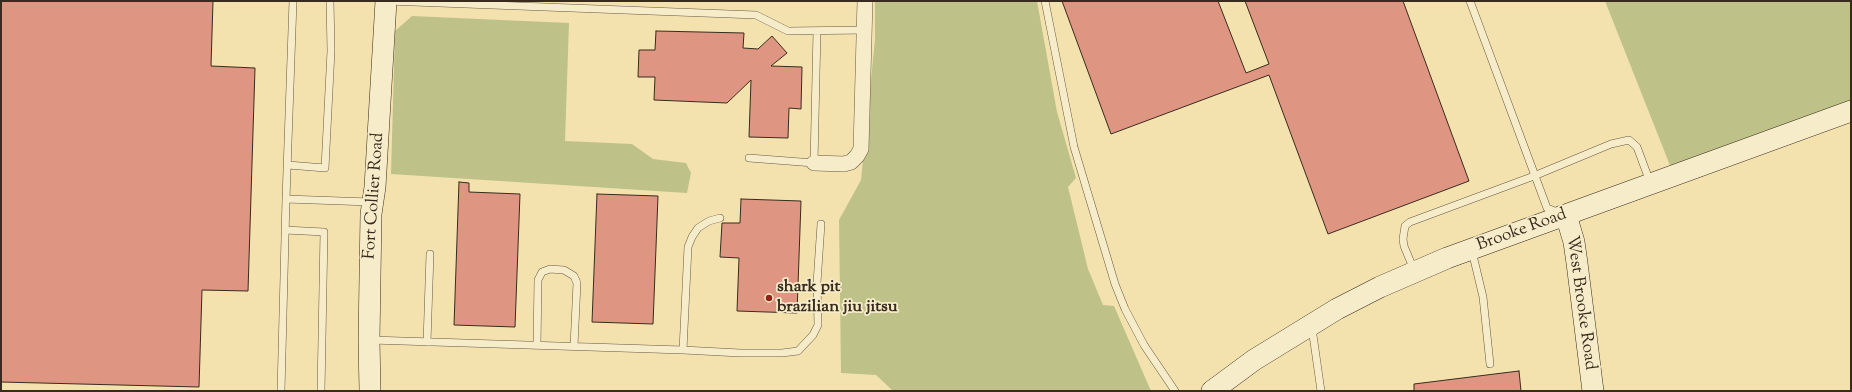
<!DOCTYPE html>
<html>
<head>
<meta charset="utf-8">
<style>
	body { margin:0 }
	#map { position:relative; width:1852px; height:392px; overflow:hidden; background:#f3e2ae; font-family:"Sorts Mill Goudy",serif }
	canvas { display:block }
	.frame { position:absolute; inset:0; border:2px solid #382b1e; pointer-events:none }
</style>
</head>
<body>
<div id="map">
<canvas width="1852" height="392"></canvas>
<div class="frame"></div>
</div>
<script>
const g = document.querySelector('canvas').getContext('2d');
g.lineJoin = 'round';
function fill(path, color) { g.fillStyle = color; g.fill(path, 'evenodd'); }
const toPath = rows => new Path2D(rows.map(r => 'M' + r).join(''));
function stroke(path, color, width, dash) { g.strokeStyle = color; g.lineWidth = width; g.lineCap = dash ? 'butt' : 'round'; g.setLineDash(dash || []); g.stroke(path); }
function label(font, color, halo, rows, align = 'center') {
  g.font = font + ' "Sorts Mill Goudy",serif'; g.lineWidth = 3.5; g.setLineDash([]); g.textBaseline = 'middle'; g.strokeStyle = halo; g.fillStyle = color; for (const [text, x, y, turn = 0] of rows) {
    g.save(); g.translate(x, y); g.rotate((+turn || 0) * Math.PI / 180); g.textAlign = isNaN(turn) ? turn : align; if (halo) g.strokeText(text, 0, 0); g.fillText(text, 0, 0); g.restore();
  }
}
const green = toPath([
	[875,1,1037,1,1057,112,1076,178,1068,187,1088,269,1103,305,1114,306,1151,391,893,391,876,375,841,373,839,220,861,180,875,39],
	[1605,1,1851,1,1851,101,1671,168],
	[412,16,569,23,565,141,632,144,653,159,686,163,691,173,687,193,391,174,395,31]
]);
const building = toPath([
	[1,1,213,1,211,66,255,68,248,291,202,290,199,387,1,382,1,1],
	[1062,1,1218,1,1246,73,1269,64,1245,1,1403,1,1469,181,1328,234,1269,75,1111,134,1062,1],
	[656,31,744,33,743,48,758,49,772,36,787,53,771,66,802,67,801,109,789,108,788,138,749,137,751,80,727,103,654,100,655,77,638,77,639,50,655,50,656,31],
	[459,182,469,183,469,192,520,194,515,327,454,325,459,182],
	[597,194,658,196,653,324,592,322,597,194],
	[741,199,801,201,797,313,737,311,739,258,720,257,722,223,740,223,741,199],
	[1519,371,1521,391,1414,391,1414,384,1519,371]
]);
const lane = toPath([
	[293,1,286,199,370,202],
	[387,1,756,15,788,31,864,30],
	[1045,1,1074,147,1115,284,1125,309,1144,345,1175,391],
	[1470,1,1547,208,1559,213],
	[749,158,814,163,817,31],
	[288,165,325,168,331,51,330,1],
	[285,230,324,232,321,391],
	[1472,251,1483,297,1490,364],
	[1414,270,1404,246,1403,239,1405,226,1410,222,1534,176,1611,144,1629,140,1637,147,1650,182],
	[1312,328,1321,391],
	[371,340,683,350,740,353,782,353,798,351,813,335,818,325,817,283,821,224],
	[427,342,430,254],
	[537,345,538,280,542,272,550,269,564,270,574,276,577,283,574,346],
	[683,350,688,247,692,237,698,228,709,221,720,218],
	[281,391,286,199]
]);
const street = toPath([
	[814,163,844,164,851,162,857,156,861,149,865,1]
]);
const secondary = toPath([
	[1566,215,1574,242,1577,263,1593,391],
	[370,391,369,340,371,214,375,187,386,1],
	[1212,391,1254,360,1337,309,1380,287,1447,258,1851,111]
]);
const markers = [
	[769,298,4,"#8f2418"]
];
const streetNames = [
	["Fort Collier Road",375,196,-86],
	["Brooke Road",1522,231,-20],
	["West Brooke Road",1580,303,82]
];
const poiNames = [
	["shark pit",777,288],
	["brazilian jiu jitsu",777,308]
];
fill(green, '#bec288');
fill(building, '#de9682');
stroke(building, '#382b1e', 1);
stroke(lane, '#675942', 8);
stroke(street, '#675942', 16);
stroke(secondary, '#382b1e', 22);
stroke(lane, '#f7ecca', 7);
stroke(street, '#f7ecca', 15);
stroke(secondary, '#f7ecca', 21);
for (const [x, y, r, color] of markers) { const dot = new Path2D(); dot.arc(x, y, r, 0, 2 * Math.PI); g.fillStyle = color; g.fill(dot); stroke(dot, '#f7ecca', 1.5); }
label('17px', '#382b1e', '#f7ecca', streetNames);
label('bold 17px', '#382b1e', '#f7ecca', poiNames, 'left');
</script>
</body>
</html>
